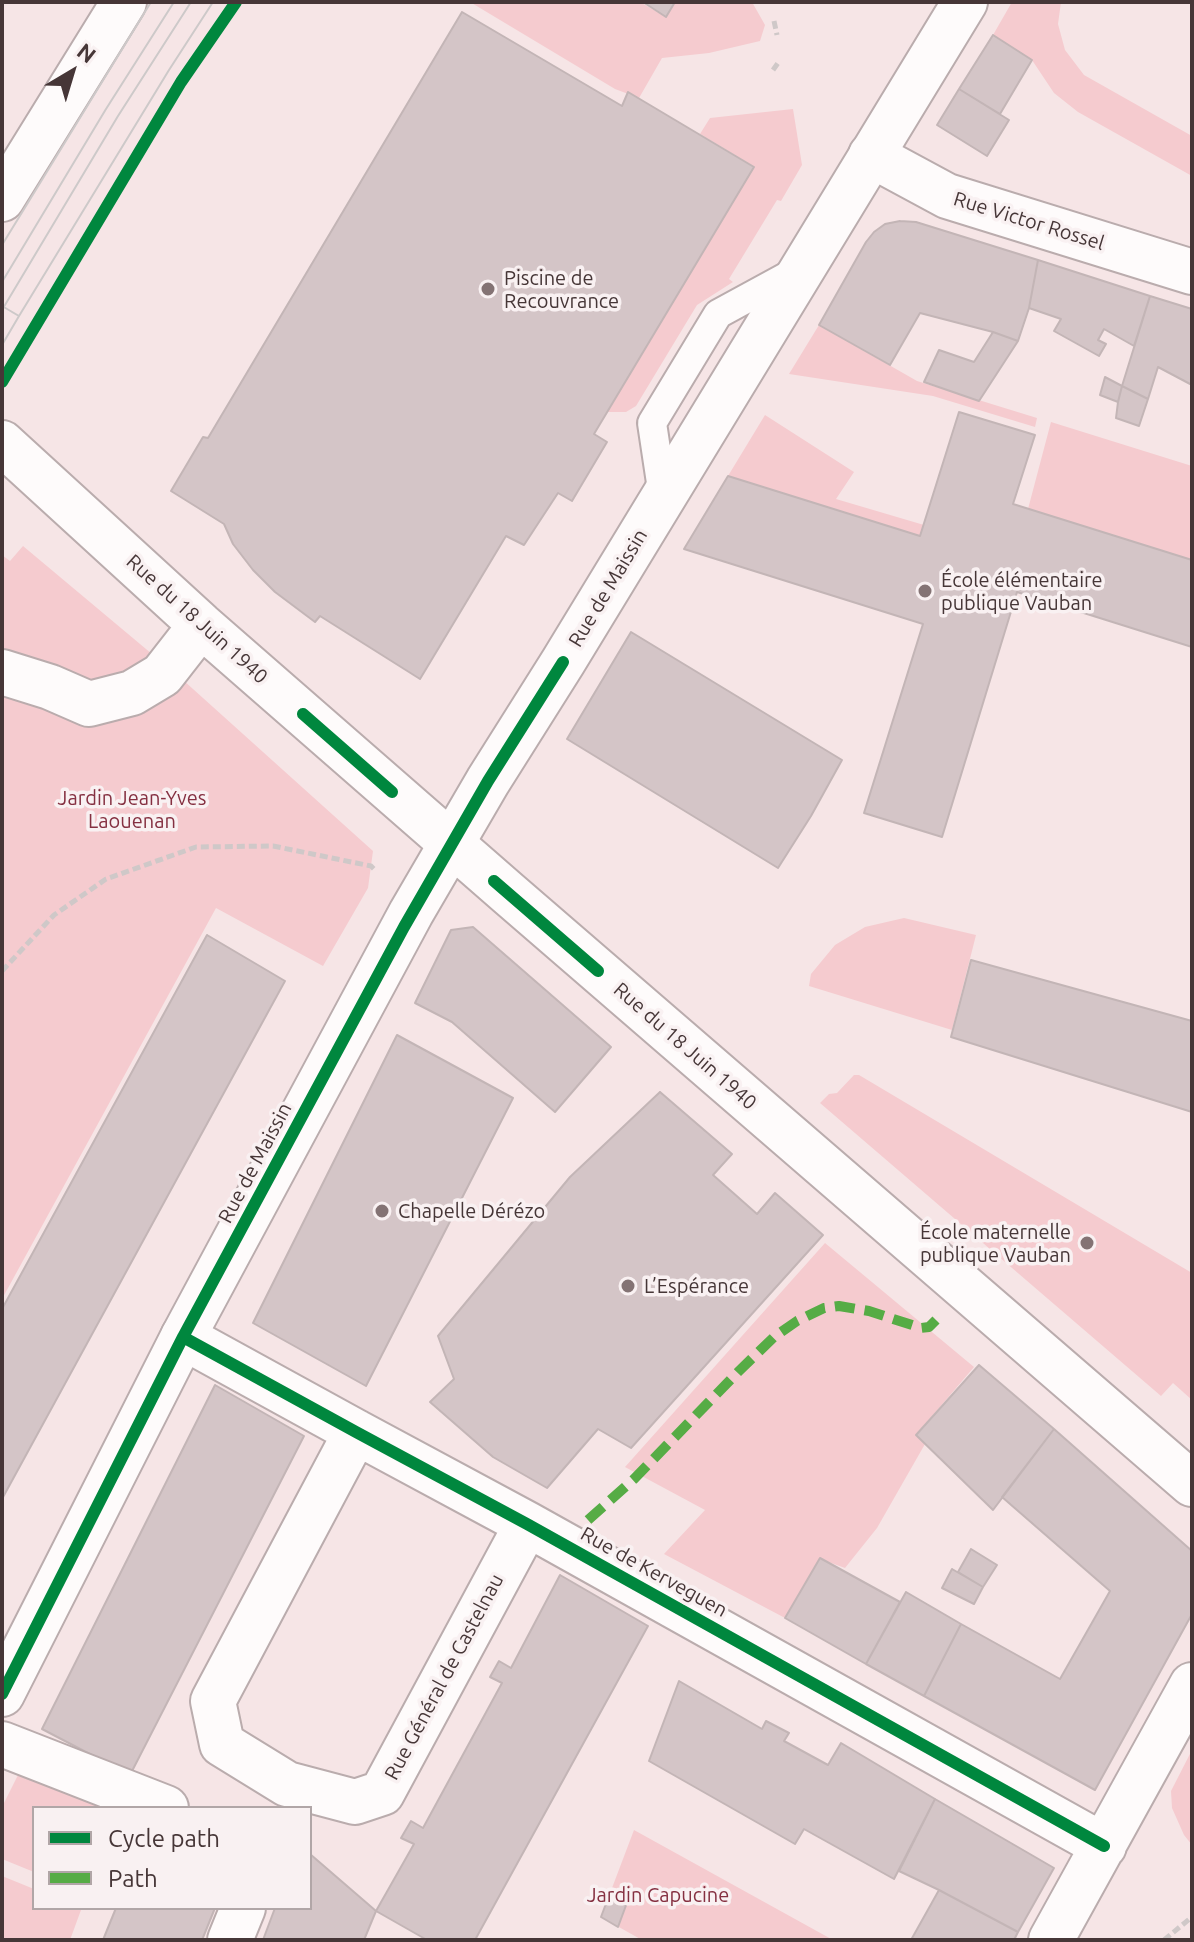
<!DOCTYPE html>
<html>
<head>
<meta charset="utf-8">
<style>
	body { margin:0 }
	#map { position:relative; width:1194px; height:1942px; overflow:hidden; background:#f6e5e6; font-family:Ubuntu,sans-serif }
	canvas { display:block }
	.frame { position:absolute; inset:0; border:4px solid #463637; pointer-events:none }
	.legend { position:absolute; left:32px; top:1806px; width:280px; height:104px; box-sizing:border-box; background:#f9f1f2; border:2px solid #b1a6a7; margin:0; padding:10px 14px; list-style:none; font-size:24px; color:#463637 }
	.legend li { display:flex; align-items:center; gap:16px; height:40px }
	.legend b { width:40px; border:2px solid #b1a6a7 }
	.north { position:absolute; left:32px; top:32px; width:80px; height:80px; -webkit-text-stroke:6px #f9f1f2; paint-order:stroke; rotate:38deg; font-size:22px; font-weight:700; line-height:32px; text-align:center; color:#463637 }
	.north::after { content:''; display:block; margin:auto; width:28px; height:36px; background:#463637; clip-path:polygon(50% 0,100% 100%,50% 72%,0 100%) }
</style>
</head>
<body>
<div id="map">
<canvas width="1194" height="1942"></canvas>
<div class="frame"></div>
<ul class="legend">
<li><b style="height:10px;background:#00873e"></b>Cycle path</li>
<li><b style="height:10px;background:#56ac45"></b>Path</li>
</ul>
<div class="north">N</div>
</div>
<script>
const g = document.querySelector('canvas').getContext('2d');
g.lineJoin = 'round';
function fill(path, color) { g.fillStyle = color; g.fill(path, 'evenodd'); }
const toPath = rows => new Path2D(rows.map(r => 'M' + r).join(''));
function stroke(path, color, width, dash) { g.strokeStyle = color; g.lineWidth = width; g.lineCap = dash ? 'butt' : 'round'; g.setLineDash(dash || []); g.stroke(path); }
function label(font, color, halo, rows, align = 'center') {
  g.font = font + ' Ubuntu,sans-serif'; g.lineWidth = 7; g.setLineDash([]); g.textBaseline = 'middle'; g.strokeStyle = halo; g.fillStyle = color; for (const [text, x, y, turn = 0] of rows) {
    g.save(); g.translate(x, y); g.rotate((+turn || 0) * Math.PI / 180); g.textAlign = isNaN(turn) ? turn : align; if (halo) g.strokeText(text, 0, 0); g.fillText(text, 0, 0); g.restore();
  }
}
const green = toPath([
	[470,2,640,2,666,17,675,2,752,2,765,25,760,41,709,53,662,58,639,98,615,89],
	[1012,2,1061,2,1058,24,1065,50,1084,75,1192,136,1192,176,1078,112,1054,93,1032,60,993,35],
	[793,109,802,165,781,201,777,200,729,279,733,282,697,305,636,406,626,412,607,412,753,166,700,134,710,118],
	[819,325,917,381,1037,418,1035,427,933,396,789,374],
	[765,415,854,472,836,499,924,525,920,536,728,476],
	[1051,422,1192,466,1192,560,1028,509],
	[23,546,183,680,373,851,368,888,323,966,216,908,2,1299,2,555,10,561],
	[904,918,976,935,952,1030,809,986,811,974,835,945,865,927],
	[854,1075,859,1075,1192,1273,1192,1400,1173,1383,1161,1396,820,1103,829,1094,837,1093],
	[825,1243,974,1367,916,1435,925,1444,877,1528,845,1568,820,1559,785,1618,664,1554,705,1510,625,1467],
	[1192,1750,1192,1845,1184,1835,1172,1808,1171,1791],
	[22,1767,123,1808,34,1808,34,1872,2,1859,2,1807],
	[634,1830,833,1940,642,1940,601,1917],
	[2,1876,34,1889,34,1908,77,1908,81,1910,70,1940,2,1940]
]);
const building = toPath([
	[643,2,675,2,666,17,643,2],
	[462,12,622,106,628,92,754,167,594,434,607,442,572,501,558,493,524,545,506,536,420,679,320,616,315,622,275,592,253,570,233,544,224,524,171,491,203,437,208,438,462,12],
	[993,35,1032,60,1000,114,959,89,993,35],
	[959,89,1009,120,987,156,937,125,959,89],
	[900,221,916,222,1038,260,1029,308,1018,341,993,332,920,313,890,365,819,325,866,242,874,232,885,224,900,221],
	[1038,260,1150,296,1134,346,1104,329,1098,340,1106,344,1099,356,1054,331,1061,319,1029,308,1038,260],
	[1150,296,1192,309,1192,385,1158,367,1148,399,1122,386,1150,296],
	[993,332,1018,341,979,401,924,382,939,350,974,362,993,332],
	[1105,377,1122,386,1118,402,1100,395,1105,377],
	[1122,386,1148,399,1139,426,1116,418,1118,402,1122,386],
	[959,412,1035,435,1013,504,1192,560,1192,647,1017,592,942,837,864,813,923,624,684,549,728,476,920,536,959,412],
	[631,632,842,760,811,816,778,868,567,739,631,632],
	[473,927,611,1047,555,1112,452,1022,415,1003,451,930,473,927],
	[207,935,285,981,2,1499,2,1309,207,935],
	[971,960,1192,1021,1192,1112,951,1037,971,960],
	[397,1035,513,1098,366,1386,253,1323,397,1035],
	[660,1092,732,1154,713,1175,757,1214,775,1193,823,1235,631,1448,598,1429,547,1488,493,1457,430,1402,454,1379,438,1336,570,1177,660,1092],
	[979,1365,1054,1429,993,1510,916,1435,979,1365],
	[215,1385,304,1436,130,1775,42,1729,215,1385],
	[1054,1429,1192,1551,1192,1614,1095,1790,924,1696,961,1624,1060,1679,1110,1591,1002,1497,1054,1429],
	[971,1549,997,1565,983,1587,958,1572,971,1549],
	[820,1558,900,1602,866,1664,785,1618,820,1558],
	[952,1569,983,1587,974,1604,942,1588,952,1569],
	[560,1575,648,1626,475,1940,427,1940,376,1911,414,1844,401,1838,411,1821,423,1828,502,1683,490,1677,499,1661,511,1668,560,1575],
	[906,1592,961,1624,924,1696,866,1664,906,1592],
	[679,1681,762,1729,766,1721,789,1733,784,1741,828,1765,841,1743,935,1799,894,1879,804,1829,795,1844,649,1761,679,1681],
	[935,1799,1054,1868,1018,1932,939,1890,899,1871,935,1799],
	[310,1854,376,1911,364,1940,263,1940,275,1908,310,1908,310,1854],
	[939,1890,1018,1932,1014,1940,911,1940,939,1890],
	[610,1893,628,1900,618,1927,601,1917,610,1893],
	[116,1908,215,1908,202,1940,103,1940,116,1908]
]);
const path = toPath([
	[774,21,777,35],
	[773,70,778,63],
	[2,971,54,915,106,879,196,847,273,846,371,866,376,871],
	[1164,1940,1192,1917]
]);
const lane = toPath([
	[663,496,652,423,718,314,797,271]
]);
const street = toPath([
	[871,155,947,196,1192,272],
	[2,199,124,2],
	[2,443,201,625,508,893,1192,1484],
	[2,672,50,687,89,704,132,693,162,675,201,625],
	[183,1337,356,1432,527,1524,1104,1846],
	[356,1432,213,1701,222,1744,287,1784,355,1802,382,1793,527,1524],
	[2,1744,166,1808],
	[230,1940,243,1908],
	[1051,1940,1192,1685]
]);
const secondary = toPath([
	[2,1694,183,1337,411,913,488,781,563,662,965,2]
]);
const tram = toPath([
	[2,245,151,2],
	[2,282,106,109,174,2],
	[2,306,19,316,169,70,213,2],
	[2,310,118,116,191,2],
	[2,345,19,316,12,312]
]);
const quiet = toPath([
	[588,1520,634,1479,739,1371,774,1337,797,1321,824,1308,839,1306,869,1311,921,1328,929,1327,936,1320]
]);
const cycleway = toPath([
	[2,382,181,82,236,2],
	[303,714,392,792],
	[494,881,598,971],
	[183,1337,356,1432,527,1524,1104,1846],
	[2,1694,183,1337,404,927,488,781,563,662]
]);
const markers = [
	[488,289,8,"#847374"],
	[925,591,8,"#847374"],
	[382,1211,8,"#847374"],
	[1087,1243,8,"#847374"],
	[628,1286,8,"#847374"]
];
const streetNames = [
	["Rue Victor Rossel",1029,221,17],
	["Rue de Maissin",608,588,-59],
	["Rue du 18 Juin 1940",197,619,42],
	["Rue du 18 Juin 1940",685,1046,41],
	["Rue de Maissin",255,1163,-62],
	["Rue de Kerveguen",654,1572,29],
	["Rue Général de Castelnau",444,1677,-62]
];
const poiNames = [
	["Piscine de",504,278],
	["Recouvrance",504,301],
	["École élémentaire",941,580],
	["publique Vauban",941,603],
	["Chapelle Dérézo",398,1211],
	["École maternelle",1071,1232,"right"],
	["publique Vauban",1071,1255,"right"],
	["L’Espérance",644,1286]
];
const parkNames = [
	["Jardin Jean-Yves",132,798],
	["Laouenan",132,821],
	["Jardin Capucine",658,1895]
];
fill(green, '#f5cbcf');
fill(building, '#d4c5c7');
stroke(building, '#c3b5b6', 2);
stroke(lane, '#baacad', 32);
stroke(street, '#baacad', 48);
stroke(secondary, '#baacad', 48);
stroke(path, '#cfc8c8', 5, [8, 4]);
stroke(lane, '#fefbfb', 28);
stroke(street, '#fefbfb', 44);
stroke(secondary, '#fefbfb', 44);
stroke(tram, '#cdc9c9', 2);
stroke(quiet, '#56ac45', 10, [20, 10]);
stroke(cycleway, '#00873e', 12);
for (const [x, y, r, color] of markers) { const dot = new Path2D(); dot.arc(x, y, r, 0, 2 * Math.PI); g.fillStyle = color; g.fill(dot); stroke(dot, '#f9f1f2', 3); }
label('20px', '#463637', '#f9f1f2', streetNames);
label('20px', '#463637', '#f9f1f2', poiNames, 'left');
label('20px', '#853041', '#f9f1f2', parkNames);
</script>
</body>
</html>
